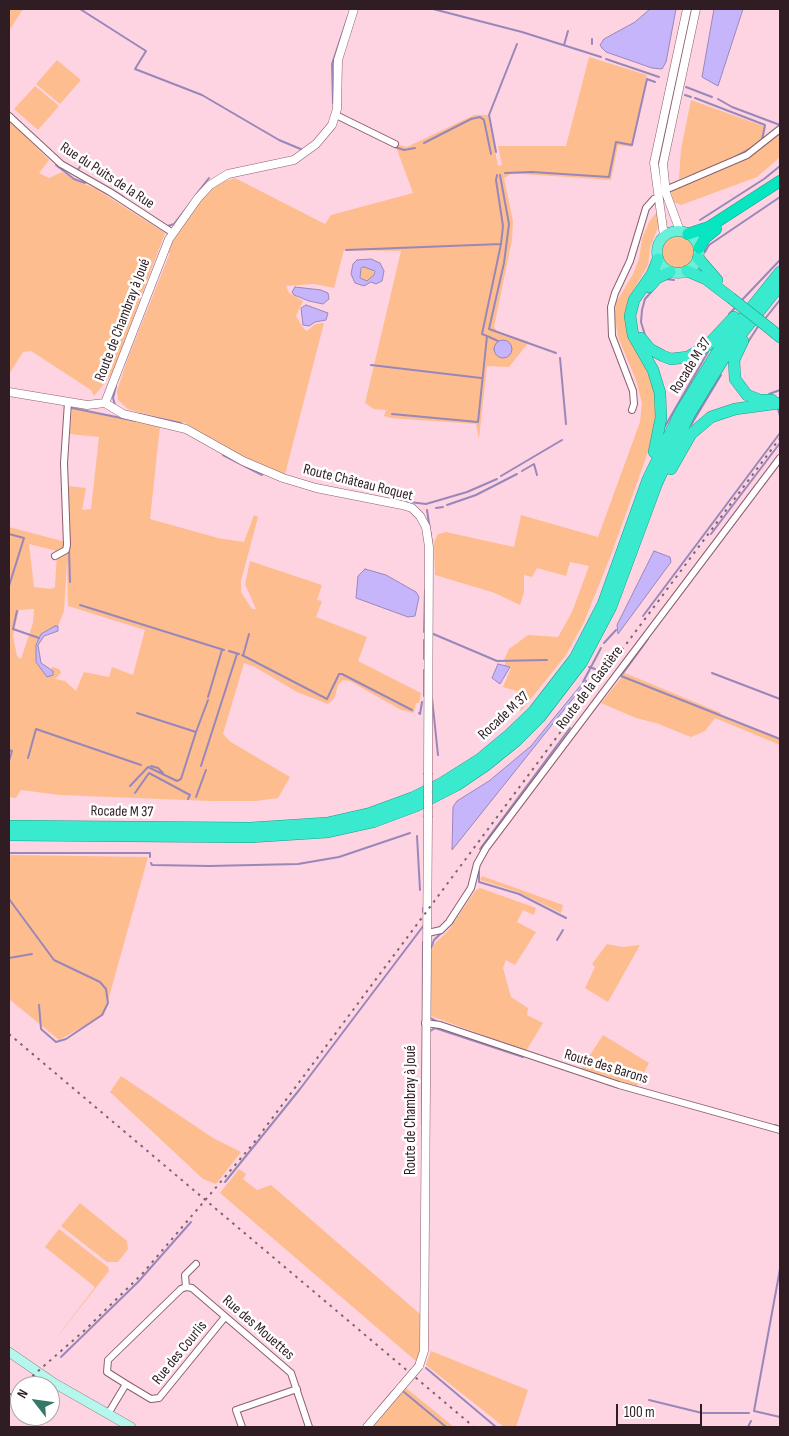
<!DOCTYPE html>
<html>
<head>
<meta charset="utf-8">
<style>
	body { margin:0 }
	#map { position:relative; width:789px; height:1436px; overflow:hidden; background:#fed4e2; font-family:"Sofia Sans Condensed",sans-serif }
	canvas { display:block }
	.frame { position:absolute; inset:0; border:10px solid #301d24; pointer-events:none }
	.north { position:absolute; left:10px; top:1376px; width:50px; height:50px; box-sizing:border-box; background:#fff; border:1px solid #aca5a7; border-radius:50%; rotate:300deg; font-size:14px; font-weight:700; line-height:20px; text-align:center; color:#301d24 }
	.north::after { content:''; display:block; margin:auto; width:18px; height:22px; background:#357768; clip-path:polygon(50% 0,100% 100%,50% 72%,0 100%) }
	.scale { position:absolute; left:616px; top:1404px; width:86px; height:22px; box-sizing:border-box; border:2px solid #301d24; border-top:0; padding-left:6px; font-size:15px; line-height:18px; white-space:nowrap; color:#301d24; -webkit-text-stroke:4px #fff; paint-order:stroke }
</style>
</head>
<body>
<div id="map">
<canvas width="789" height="1436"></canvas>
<div class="frame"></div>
<div class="north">N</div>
<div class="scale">100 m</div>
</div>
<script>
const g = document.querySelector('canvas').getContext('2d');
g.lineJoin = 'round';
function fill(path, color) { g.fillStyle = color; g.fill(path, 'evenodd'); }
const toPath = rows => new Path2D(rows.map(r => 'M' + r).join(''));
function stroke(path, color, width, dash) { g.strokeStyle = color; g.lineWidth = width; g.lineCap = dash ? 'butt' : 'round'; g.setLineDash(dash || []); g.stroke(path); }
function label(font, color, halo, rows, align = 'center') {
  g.font = font + ' "Sofia Sans Condensed",sans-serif'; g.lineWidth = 5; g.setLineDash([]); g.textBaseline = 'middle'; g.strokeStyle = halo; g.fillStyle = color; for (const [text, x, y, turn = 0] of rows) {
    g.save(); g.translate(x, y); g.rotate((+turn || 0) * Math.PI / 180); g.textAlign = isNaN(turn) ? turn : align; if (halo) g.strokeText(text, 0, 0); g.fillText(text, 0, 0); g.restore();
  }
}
const green = toPath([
	[9,9,23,9,9,31],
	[589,57,647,75,632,147,618,145,611,180,523,174,511,174,504,178,513,221,512,240,494,327,498,332,529,342,509,367,487,366,479,439,476,424,391,418,384,416,386,410,374,409,365,403,401,251,344,250,334,288,314,284,286,286,289,293,303,301,296,316,304,329,307,331,315,324,324,323,285,474,245,458,185,423,137,412,128,409,118,400,117,391,128,358,170,253,168,252,174,236,202,199,219,183,235,178,325,224,331,215,413,193,395,144,407,147,474,115,488,115,498,166,502,165,498,146,566,146],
	[57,60,81,80,60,104,36,84],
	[35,86,59,106,38,130,14,109],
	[691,100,766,127,763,139,751,148,726,162,679,179,681,149],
	[9,120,49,160,39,173,49,178,62,172,73,179,96,189,165,233,112,374,94,396,91,390,31,351,23,352,9,374],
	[780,129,780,157,757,177,681,205,674,202,670,188,747,155],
	[656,213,660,216,658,227,650,248,648,265,629,297,627,309,651,378,658,410,652,441,611,555,584,622,566,655,521,711,512,704,517,691,503,687,511,668,504,667,506,661,504,660,509,649,528,635,558,637,572,612,589,566,570,562,566,576,537,568,532,577,524,575,524,592,520,605,495,593,435,575,434,542,438,534,446,532,514,547,521,515,598,537,640,422,642,403,636,380,618,337,615,318,616,303,633,274,639,259,642,239,649,222],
	'661 252a17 17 0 1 1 34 0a17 17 0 1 1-34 0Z',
	'360 274a7 7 0 1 1 14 0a7 7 0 1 1-14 0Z',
	[72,408,160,426,150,519,218,538,244,542,254,515,258,517,241,581,241,592,252,609,256,609,245,584,250,561,322,585,317,600,322,601,316,617,367,637,358,661,421,693,419,703,416,703,414,713,401,710,350,681,343,680,338,685,334,699,328,704,297,692,255,667,244,663,223,734,231,742,290,777,278,798,256,801,210,801,60,795,21,790,16,798,9,797,9,527,66,542,69,486,86,488,82,510,91,509,99,437,70,434],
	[29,544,57,551,55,587,51,589,34,587],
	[67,561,68,606,145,630,133,675,112,667,109,677,84,672,76,691,65,681,55,679,61,673,60,670,54,667,51,668,53,671,47,677,36,662,36,645,41,634,58,626,64,611],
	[34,609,33,623,21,659,17,656,13,636,19,610],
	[625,673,721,713,719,716,780,739,780,745,715,718,705,731,691,737,656,723,636,718,601,703],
	[9,855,148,857,104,1015,59,1040,9,999],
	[482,876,563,905,562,910,561,913,518,892,480,880],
	[480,888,536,908,534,915,523,910,517,922,536,932,515,965,506,960,503,968,511,997,528,1008,527,1015,543,1023,526,1051,431,1016,431,954,433,945,448,931,475,891],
	[607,944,622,947,640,945,608,1002,585,988,595,967,592,964],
	[603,1035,649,1063,637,1086,581,1069],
	[121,1076,213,1138,241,1152,216,1184,203,1179,110,1092],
	[239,1169,246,1174,243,1179,257,1190,271,1185,420,1314,421,1347,417,1362,220,1193],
	[80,1203,127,1241,128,1249,118,1262,107,1262,61,1226],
	[59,1229,108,1267,109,1271,50,1346,95,1287,45,1247],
	[431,1351,528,1390,516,1427,504,1427,426,1365],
	[406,1388,454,1427,373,1427]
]);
const water = toPath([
	[650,9,676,9,666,62,662,69,652,68,606,52,602,48,600,45,604,39,635,22,650,9],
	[714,9,743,9,718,86,702,77,714,9],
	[357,260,371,259,380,263,384,271,382,281,376,284,371,282,364,286,355,283,351,274,353,264,357,260],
	[364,267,375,271,374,275,367,281,360,278,361,268,364,267],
	[295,287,321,290,328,293,329,299,323,304,309,301,294,295,292,292,295,287],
	[306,305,328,313,326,320,315,322,309,326,303,325,301,308,306,305],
	'494 349a9 9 0 1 1 18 0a9 9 0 1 1-18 0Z',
	[654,551,670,557,671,562,618,634,617,625,654,551],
	[365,569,386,575,416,592,419,597,415,616,408,617,356,598,358,576,365,569],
	[55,626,58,626,58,631,44,636,38,645,41,663,53,671,53,675,47,677,36,662,36,645,41,634,55,626],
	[498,664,510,667,500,684,492,678,498,664],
	[585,680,587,681,452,850,453,807,457,801,489,781,531,746,585,680]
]);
const stream = toPath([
	[80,9,146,51,135,69,202,95,279,140,303,150],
	[433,9,522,32,601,57],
	[592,44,592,39],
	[564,45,568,31],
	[606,59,659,77],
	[686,87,712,97],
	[685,95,691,97],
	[695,98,765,125],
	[718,99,732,107,780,125],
	[333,103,332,64,348,16],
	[762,140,765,125],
	[424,143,471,119,480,117,484,120,491,154],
	[395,147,404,150,415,148],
	[496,152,489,115,517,44],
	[735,157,750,149],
	[56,165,74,179,85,183],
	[77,171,89,154],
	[505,173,532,172,609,177,616,142,632,145,647,79,655,82],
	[500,175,509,224,504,263,489,329,556,353],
	[111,189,124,197],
	[195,196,209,178],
	[700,220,764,179,780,166],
	[168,226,174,224,191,202],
	[346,250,501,244],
	[705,252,709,245,780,197],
	[666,279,674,280],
	[741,301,780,260],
	[729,314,736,307],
	[764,320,780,300],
	[645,335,641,322,642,310,645,299,652,291],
	[487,336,482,334,501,244,503,226,496,180,497,175],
	[748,342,759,325],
	[560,358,566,424],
	[371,365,481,378],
	[769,394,780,390],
	[115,405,113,398,116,386],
	[72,408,136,421],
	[778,409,780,416],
	[139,414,181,423],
	[392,414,478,422,487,336,498,341],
	[691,425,721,375],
	[664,428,708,352],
	[223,455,262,475],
	[522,471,534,464,537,475],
	[501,476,562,440],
	[401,501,426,504,467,492,497,479],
	[447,505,476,495,517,474],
	[436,508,443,507],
	[427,510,432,544],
	[9,534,24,538,9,586],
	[711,534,780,443],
	[69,550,70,582],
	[80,605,224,650],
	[17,611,13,629,39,638],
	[643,616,780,433],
	[424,632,425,590],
	[431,633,497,661,547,660],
	[648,639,621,676,780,739],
	[424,640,424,659],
	[604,643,616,630],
	[229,651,239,654],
	[242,655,327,699,339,674,342,674,412,710],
	[243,656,249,634],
	[589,667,595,669],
	[712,673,780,699],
	[583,682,601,648],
	[424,696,424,670],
	[208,697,222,650],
	[432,698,438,755],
	[419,713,420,714,422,702],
	[196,732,208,700],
	[9,750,12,751,9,761],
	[28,758,36,729,141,765],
	[151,766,158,768,163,773],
	[201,766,237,654],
	[130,786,148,767,177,781,181,779,196,732,137,713],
	[135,793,149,773,190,795,188,799],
	[196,797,206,770],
	[417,836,420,890],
	[480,849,570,728],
	[9,853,150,853,150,857],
	[151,863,152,865,209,866,298,864,339,857,410,833],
	[479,871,479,882,519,894,566,918],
	[9,899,54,960,100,982,106,989,108,1003,102,1015,66,1039,56,1042,41,1029,39,1005],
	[423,908,423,912],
	[557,940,563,930],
	[431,948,434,940,453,922],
	[9,958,32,954],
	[429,1017,438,1022],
	[429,1032,435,1028,523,1057],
	[422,1125,423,942],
	[775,1125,780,1127],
	[225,1182,300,1089,424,925],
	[422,1183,422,1131],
	[780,1269,754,1411,780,1417],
	[61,1357,138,1282,191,1222],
	[426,1368,496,1427],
	[404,1392,446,1427],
	[649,1400,702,1413,749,1413],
	[377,1410,393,1391],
	[748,1427,751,1421]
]);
const minor = toPath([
	[336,115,395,144],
	[9,116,61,164,110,192,173,233],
	[670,188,747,155,780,129],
	[632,410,634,404,633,391,612,336,611,307,615,293,630,261,646,208,654,199],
	[55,556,66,550,67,545,64,463,68,402],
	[428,933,441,930,449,922,471,888,477,864,486,848,780,458],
	[425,1023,440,1025,619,1085,780,1130],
	[186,1287,185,1275,196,1264],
	[126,1384,151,1399,159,1398,225,1317],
	[108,1414,126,1384,107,1372,108,1360,181,1289,186,1287,192,1288,291,1373,309,1427],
	[242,1427,236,1410,297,1389]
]);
const tertiary = toPath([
	[680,231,666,193,663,164,696,9],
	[664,236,654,163,687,9],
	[9,392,87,405,105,403],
	[105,403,123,414,186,429,243,461,283,478,316,488,402,505,412,508,420,516,426,527,429,547,428,773],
	[105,403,169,239,198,198,210,185,228,174,294,160,316,144,332,125,337,109,338,60,354,9],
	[419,1366,424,1351,428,817],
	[367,1427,402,1386]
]);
const secondary = toPath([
	[9,1352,54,1383,131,1427]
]);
const primary = toPath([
	'657 252a21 21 0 1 1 42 0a21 21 0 1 1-42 0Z'
]);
const trunk = toPath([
	[698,258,717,280],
	[687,271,706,279,731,298],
	[649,287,657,278,670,272],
	[769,328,780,337],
	[641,338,650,349,663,356,671,359,688,357,708,345,734,317],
	[743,341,734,360,735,379,747,395,760,400,772,400],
	[654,452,661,418,660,393,653,370,633,335,630,316,634,300,652,274,658,259],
	[671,469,691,434,711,417,735,409,780,403],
	[9,826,250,828,327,823,371,813,412,798,442,783,480,759,510,734,534,711,575,658,603,604,648,479,681,411,723,343,780,272],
	[9,835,250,837,328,832,373,822,416,806,457,785,485,766,516,741,540,717,582,662,611,607,657,483,689,415,730,348,780,285]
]);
const motorway = toPath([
	[688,234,709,227,780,181],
	[699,248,705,238,716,229]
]);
const rail = toPath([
	[9,1034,474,1427],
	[21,1386,85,1330,143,1273,253,1144,780,438],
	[9,1395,20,1386]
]);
const tertiaryBridge = toPath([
	[428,817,428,773],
	[402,1386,419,1366]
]);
const trunkBridge = toPath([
	[731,298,769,328]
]);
const streetNames = [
	["Rue du Puits de la Rue",107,176,33],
	["Route de Chambray à Joué",123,320,-69],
	["Rocade M 37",691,366,-58],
	["Route Château Roquet",358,483,14],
	["Route de la Gastière",590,688,-53],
	["Rocade M 37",504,716,-43],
	["Rocade M 37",122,812,1],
	["Route des Barons",606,1067,17],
	["Route de Chambray à Joué",411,1110,-90],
	["Rue des Mouettes",258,1328,41],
	["Rue des Courlis",180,1353,-51]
];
fill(green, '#fdbd8f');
fill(water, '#c6b5fa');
stroke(water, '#9987ba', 1);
stroke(stream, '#9987ba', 2);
stroke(minor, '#8c5f6f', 8);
stroke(tertiary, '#8c5f6f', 9);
stroke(secondary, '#8c5f6f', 10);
stroke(primary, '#169f8a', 11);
stroke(trunk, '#169f8a', 12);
stroke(motorway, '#169f8a', 12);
stroke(minor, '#fff', 6);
stroke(tertiary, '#fff', 8);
stroke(secondary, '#b5f7ec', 9);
stroke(primary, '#6befda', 10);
stroke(trunk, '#3aeace', 11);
stroke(motorway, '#08e5c1', 11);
stroke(rail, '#7e626c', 2, [2.5, 5]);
stroke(tertiaryBridge, '#8c5f6f', 9, []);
stroke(trunkBridge, '#169f8a', 12, []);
stroke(tertiaryBridge, '#fff', 8);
stroke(trunkBridge, '#3aeace', 11);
label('15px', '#301d24', '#fff', streetNames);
</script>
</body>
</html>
